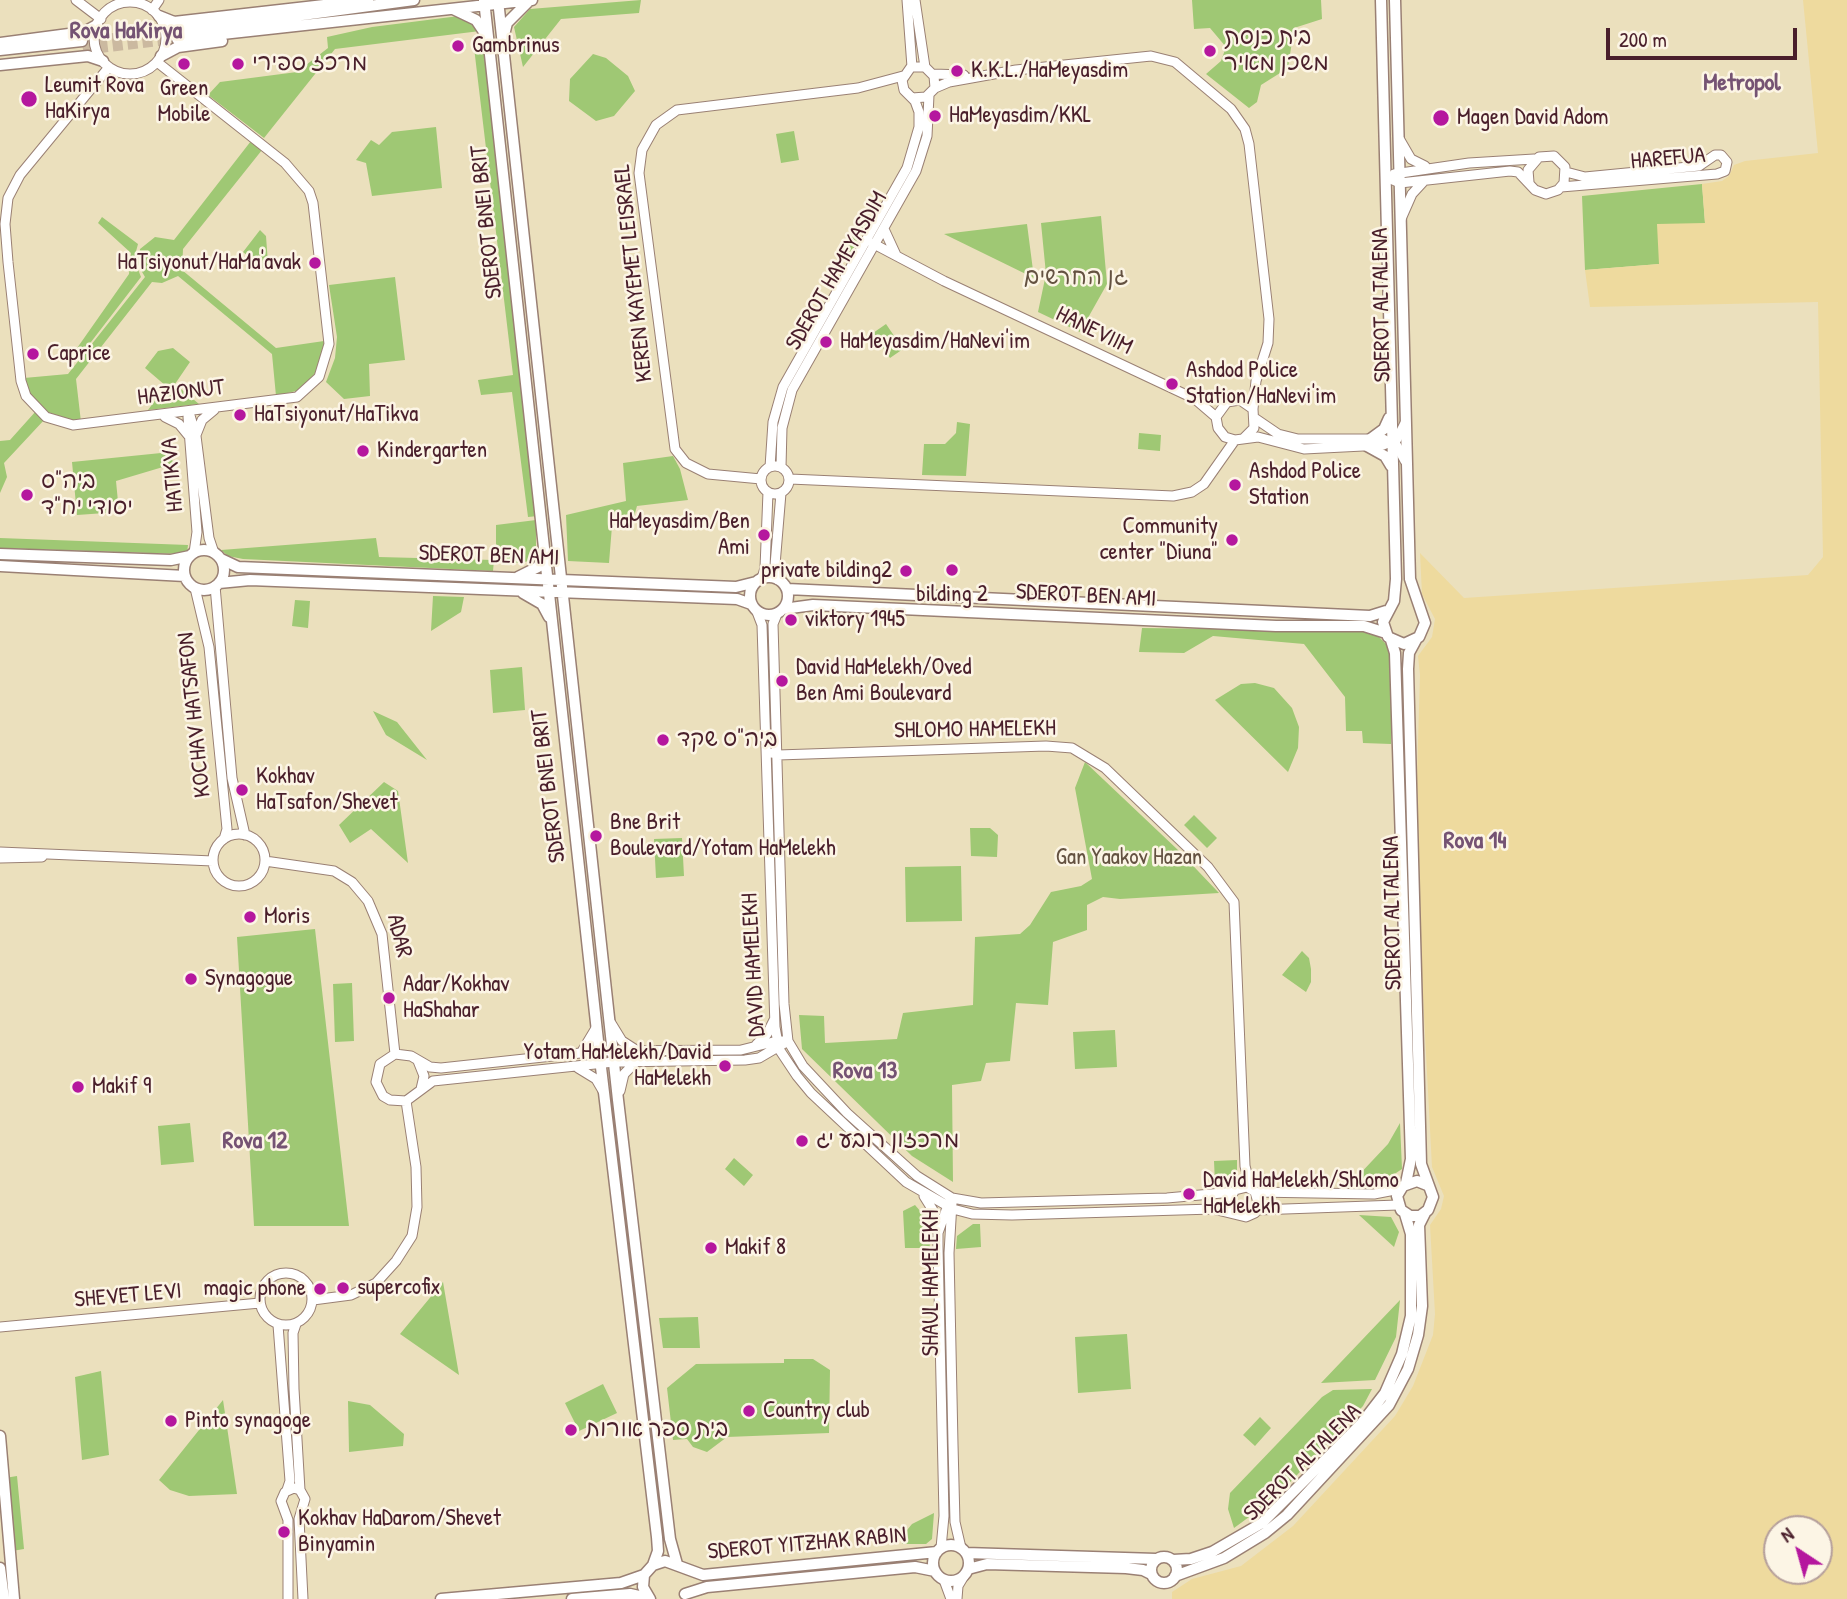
<!DOCTYPE html>
<html>
<head>
<meta charset="utf-8">
<style>
	body { margin:0 }
	#map { position:relative; width:1847px; height:1599px; overflow:hidden; background:#ebe0bd; font-family:"Patrick Hand",sans-serif }
	canvas { display:block }
	.north { position:absolute; left:1763px; top:1515px; width:70px; height:70px; box-sizing:border-box; background:#fcf5e5; border:2px solid #b59f9b; border-radius:50%; rotate:324deg; font-size:19px; font-weight:700; line-height:28px; text-align:center; color:#4a1f2b }
	.north::after { content:''; display:block; margin:auto; width:24px; height:32px; background:#b5179e; clip-path:polygon(50% 0,100% 100%,50% 72%,0 100%) }
	.scale { position:absolute; left:1606px; top:28px; width:191px; height:32px; box-sizing:border-box; border:4px solid #4a1f2b; border-top:0; padding-left:9px; font-size:21px; line-height:24px; white-space:nowrap; color:#4a1f2b; -webkit-text-stroke:5px #fcf5e5; paint-order:stroke }
</style>
</head>
<body>
<div id="map">
<canvas width="1847" height="1599"></canvas>
<div class="north">N</div>
<div class="scale">200 m</div>
</div>
<script>
const g = document.querySelector('canvas').getContext('2d');
g.lineJoin = 'round';
function fill(path, color) { g.fillStyle = color; g.fill(path, 'evenodd'); }
const toPath = rows => new Path2D(rows.map(r => 'M' + r).join(''));
function stroke(path, color, width, dash) { g.strokeStyle = color; g.lineWidth = width; g.lineCap = dash ? 'butt' : 'round'; g.setLineDash(dash || []); g.stroke(path); }
function label(font, color, halo, rows, align = 'center') {
  g.font = font + ' "Patrick Hand","Playpen Sans Hebrew",sans-serif'; g.lineWidth = 5; g.setLineDash([]); g.textBaseline = 'middle'; g.strokeStyle = halo; g.fillStyle = color; for (const [text, x, y, turn = 0] of rows) {
    g.save(); g.translate(x, y); g.rotate((+turn || 0) * Math.PI / 180); g.textAlign = isNaN(turn) ? turn : align; if (halo) g.strokeText(text, 0, 0); g.fillText(text, 0, 0); g.restore();
  }
}
const green = toPath([
	[641,0,639,13,561,19,523,67,514,27,530,9],
	[1192,0,1321,0,1322,19,1294,28,1288,68,1261,85,1257,102,1249,108,1206,74,1221,61,1226,47,1210,28,1194,29],
	[459,16,474,22,480,31,335,49,264,138,208,95,220,82,297,72,328,48,327,37,372,27],
	[480,36,484,44,538,516,528,517,512,392,481,395,478,380,513,375,473,39],
	[593,54,606,58,628,76,635,91,614,116,596,121,569,101,570,79],
	[436,127,442,188,372,196,366,163,356,160,371,140,379,145,392,132],
	[794,131,799,160,781,163,776,134],
	[251,141,262,150,183,249,182,270,276,348,324,341,325,354,318,370,300,390,276,396,272,354,178,276,162,283,152,282,76,379,81,422,53,418,33,400,24,378,68,374,145,277,138,265,140,249,155,237,174,240],
	[1702,184,1705,223,1660,264,1585,270,1582,196],
	[861,215,869,220,847,260,840,256],
	[1101,216,1107,284,1080,332,1038,312,1046,274,1041,223],
	[102,217,138,244,134,259,141,277,81,355,75,351,129,274,131,253,98,223],
	[1027,224,1034,278,944,234],
	[260,230,266,236,268,264,264,269,243,252],
	[395,277,405,360,369,364,370,396,344,399,326,382,335,358,337,337,329,285],
	[886,324,903,349,890,358,873,333],
	[173,348,190,362,175,384,199,404,148,410,166,386,145,368,158,351],
	[36,411,45,419,4,463,7,477,0,493,0,441,10,440],
	[957,422,970,424,966,476,922,475,924,444,945,444,956,433],
	[1139,433,1161,435,1160,451,1138,449],
	[171,452,173,464,116,481,119,512,77,515,72,462],
	[673,456,680,469,688,500,637,506,631,527,612,526,609,563,568,561,566,515,626,501,623,463],
	[536,520,536,551,531,560,522,563,496,563,496,525],
	[0,538,188,545,187,553,180,554,0,548],
	[376,538,379,557,494,560,493,571,243,559,228,556,221,550],
	[433,596,464,597,461,612,431,631],
	[295,600,310,601,308,628,292,626],
	[1142,628,1373,631,1391,649,1391,744,1363,743,1362,731,1346,731,1345,697,1304,644,1213,636,1184,653,1139,652],
	[522,667,525,710,493,713,490,670],
	[1255,683,1274,688,1292,708,1299,727,1298,748,1288,772,1215,700,1241,684],
	[373,711,397,722,427,760,386,735],
	[1085,762,1178,850,1219,893,1120,899,1103,897,1087,905,1087,930,1053,942,1048,1005,1016,1003,1010,1061,986,1063,981,1081,952,1085,953,1182,912,1156,802,1049,799,1015,824,1016,825,1043,897,1039,903,1013,973,1005,975,937,1020,934,1030,925,1051,892,1081,886,1092,879,1075,788],
	[384,782,398,791,408,863,371,829,350,843,339,825],
	[1194,815,1217,838,1207,848,1184,825],
	[970,828,990,828,998,835,997,857,971,856],
	[682,838,684,876,656,878,654,839],
	[961,866,962,921,906,922,905,867],
	[315,929,349,1226,254,1226,237,937],
	[1302,951,1309,958,1311,969,1311,982,1306,992,1282,975],
	[352,983,354,1041,335,1042,333,984],
	[1115,1030,1117,1067,1075,1069,1073,1032],
	[190,1123,194,1162,161,1165,158,1126],
	[1400,1123,1402,1169,1390,1177,1356,1178,1388,1144],
	[734,1158,753,1175,744,1186,725,1169],
	[1237,1160,1237,1176,1230,1181,1215,1183,1214,1161],
	[915,1205,927,1219,930,1248,905,1248,903,1211],
	[1359,1215,1391,1217,1399,1232,1394,1247],
	[973,1224,980,1224,981,1247,956,1249,957,1236],
	[443,1282,459,1375,400,1334],
	[1400,1300,1396,1337,1375,1380,1321,1383],
	[698,1317,700,1348,663,1348,659,1318],
	[1127,1334,1131,1389,1078,1393,1075,1337],
	[784,1359,813,1359,830,1370,829,1433,727,1437,707,1452,693,1447,687,1439,673,1440,667,1388,696,1364,784,1363],
	[101,1371,109,1455,82,1460,75,1377],
	[603,1384,617,1413,579,1431,565,1403],
	[1372,1389,1363,1406,1275,1498,1234,1528,1228,1509,1230,1493,1322,1397,1333,1390],
	[223,1400,237,1494,189,1496,170,1490,159,1480],
	[348,1401,370,1405,404,1434,403,1446,349,1452],
	[1260,1417,1271,1428,1255,1446,1243,1435],
	[17,1476,24,1549,12,1551,5,1478],
	[934,1513,932,1539,926,1544,902,1544,903,1535,912,1524]
]);
const sand = toPath([
	[1803,0,1847,0,1847,1599,1172,1599,1172,1592,1192,1579,1241,1566,1293,1526,1395,1416,1413,1386,1433,1335,1435,1314,1430,1225,1441,1209,1444,1196,1432,1167,1415,845,1420,675,1418,656,1432,637,1435,619,1422,594,1420,553,1464,598,1808,575,1823,557,1818,302,1590,307,1585,270,1659,264,1657,224,1705,223,1702,184,1722,181,1729,176,1734,165,1745,161,1818,153],
	[1777,1529,1819,1529,1819,1571,1777,1571]
]);
const secondaryTunnel = toPath([
	[82,41,176,32],
	[83,50,177,39]
]);
const tertiary = toPath([
	[76,0,101,19],
	[907,0,912,67],
	[915,0,925,67],
	'94 38a36 36 0 1 1 72 0a36 36 0 1 1-72 0Z',
	[152,10,159,0],
	[109,67,20,175,8,198,5,224,8,262,21,381,26,396,46,417,73,425,297,397,319,377,329,344,313,203,309,191,285,163,157,62],
	[933,74,964,75],
	[935,88,949,82,1016,70,1151,56,1175,62,1231,109,1245,129,1249,144,1269,319,1268,343,1256,381,1253,409],
	[1400,140,1411,159,1425,166],
	[1394,174,1469,163,1534,159],
	[1386,177,1400,183,1510,171,1518,172,1535,190,1546,194,1558,190,1564,183,1565,167,1554,156,1539,157,1528,170,1529,182],
	[1561,187,1717,174,1725,171,1727,162,1721,155,1715,155,1699,166,1585,177,1566,172],
	[1401,219,1412,194,1424,181],
	[884,229,896,255],
	[872,243,944,281,1195,399,1216,417],
	[189,412,196,436,209,538,214,553],
	[165,417,179,424,188,435],
	[188,417,197,532,194,553],
	[1256,419,1278,434,1298,439,1383,439,1397,446,1405,461],
	[196,435,202,420,214,410],
	[1244,438,1254,428,1253,409,1240,400,1227,402,1216,417,1218,428,1225,437,1235,440,1258,437,1304,449,1383,445,1397,439,1405,423],
	'761 480a14 14 0 1 1 28 0a14 14 0 1 1-28 0Z',
	[770,467,773,422,783,387,907,168,919,127,919,112,915,101,904,90,902,80,911,67,925,67,934,76,935,88,926,97,912,98],
	[781,467,782,428,792,390,916,171,927,136,929,95],
	[761,479,708,474,686,463,675,449,639,173,642,150,656,125,677,110,858,88,903,76],
	[790,479,1173,496,1192,492,1204,484,1235,440],
	[762,578,765,568,768,492],
	[778,580,775,565,781,493],
	[215,586,232,778,245,835],
	[195,588,209,647,227,829,224,839],
	[757,612,762,625,775,1027,779,1049,797,1076,811,1093,906,1182,953,1209,972,1214,1012,1215,1213,1209,1246,1217,1255,1213,1259,1206,1255,1192,1247,1187,1235,1190,1229,1200,1232,1212],
	[777,614,773,624,784,1004,788,1041,803,1066,847,1113,917,1176,952,1198,981,1203,1167,1198,1233,1192],
	[772,753,778,755,1046,746,1072,748,1105,768,1208,867,1234,902,1245,1166,1251,1189],
	'213 860a26 26 0 1 1 52 0a26 26 0 1 1-52 0Z',
	[0,852,213,861],
	[0,858,42,857],
	[265,861,334,871,352,882,368,901,382,934,395,1054],
	[611,1023,622,1041,636,1050],
	[777,1041,788,1041,759,1058,745,1060,614,1062,433,1081,406,1101,390,1100,383,1096,376,1082,380,1064,395,1054,411,1056,430,1067,441,1068,599,1051,741,1050,777,1041],
	[756,1045,767,1034,774,1020],
	[581,1053,596,1028],
	[418,1061,424,1076,421,1089],
	[578,1068,596,1079,603,1091],
	[620,1091,624,1074,636,1062],
	[1255,1192,1374,1194,1400,1189],
	[924,1196,934,1212,938,1227],
	[952,1203,949,1253,953,1444,955,1522,961,1548],
	[1257,1210,1398,1205],
	'260 1299a26 26 0 1 1 52 0a26 26 0 1 1-52 0Z',
	[313,1300,351,1295,376,1283,396,1261,412,1236,417,1207,416,1167,406,1101],
	[296,1324,293,1333,294,1389,300,1490],
	[278,1325,290,1481,287,1490],
	[0,1327,260,1303],
	[941,1548,944,1516,938,1246,938,1233,949,1202],
	[944,1580,951,1599],
	[288,1599,288,1520,281,1501,285,1492,294,1488,300,1490,305,1499,299,1519,303,1599],
	[957,1599,958,1586,964,1576]
]);
const secondary = toPath([
	[484,0,600,1059,657,1537,658,1551,653,1565],
	[498,0,618,1100,670,1539,677,1564],
	[1381,0,1396,579,1394,601,1383,622,1388,637,1404,644,1419,637,1425,623,1410,579,1395,0],
	[453,9,476,20,486,35],
	[159,16,174,22,368,0],
	[176,32,414,0],
	[504,35,507,23,530,0],
	[177,39,532,0],
	[0,43,84,32,97,25],
	[0,50,82,41],
	[161,56,178,47,222,41],
	[0,65,88,56,103,61],
	[1369,440,1384,429,1389,418],
	[1367,446,1385,456,1391,466],
	'184 570a20 20 0 1 1 40 0a20 20 0 1 1-40 0Z',
	[0,554,171,560,190,556],
	[221,559,238,567,736,587,756,582],
	[0,566,185,576],
	'750 596a19 19 0 1 1 38 0a19 19 0 1 1-38 0Z',
	[518,577,538,567,544,554],
	[219,583,250,580,737,599,751,604],
	[787,589,1370,616,1386,611],
	[523,593,542,604,549,617],
	[783,609,813,605,1276,626,1364,626,1386,633],
	[1391,640,1395,653,1411,1159,1406,1183],
	[1416,640,1409,653,1408,669,1421,1164,1433,1197,1428,1210,1420,1216,1410,1216,1401,1210,1397,1196,1403,1186,1417,1181,1427,1185],
	[0,1436,14,1599],
	'933 1563a18 18 0 1 1 36 0a18 18 0 1 1-36 0Z',
	[966,1553,1156,1559],
	'1151 1570a13 13 0 1 1 26 0a13 13 0 1 1-26 0Z',
	[1173,1560,1191,1559,1212,1552,1262,1523,1361,1424,1385,1393,1402,1354,1411,1316,1411,1234,1405,1214],
	[0,1568,4,1599],
	[968,1569,987,1564,1126,1568,1143,1570,1151,1574],
	[1175,1576,1224,1558,1265,1533,1287,1515,1389,1405,1408,1369,1418,1335,1422,1306,1419,1225,1425,1213],
	[685,1594,707,1587,915,1567,935,1571],
	[441,1599,621,1583,644,1575],
	[572,1599,630,1594,648,1598],
	[650,1599,643,1587,644,1575,653,1565,665,1561,703,1575,937,1552]
]);
const markers = [
	[458,46,7,"#b5179e"],
	[1210,51,7,"#b5179e"],
	[184,64,7,"#b5179e"],
	[238,64,7,"#b5179e"],
	[957,71,7,"#b5179e"],
	[29,99,9,"#b5179e"],
	[935,116,7,"#b5179e"],
	[1441,118,9,"#b5179e"],
	[315,263,7,"#b5179e"],
	[826,342,7,"#b5179e"],
	[33,354,7,"#b5179e"],
	[1172,384,7,"#b5179e"],
	[240,415,7,"#b5179e"],
	[363,451,7,"#b5179e"],
	[1235,485,7,"#b5179e"],
	[27,495,7,"#b5179e"],
	[764,535,7,"#b5179e"],
	[1232,540,7,"#b5179e"],
	[952,570,7,"#b5179e"],
	[906,571,7,"#b5179e"],
	[791,620,7,"#b5179e"],
	[782,681,7,"#b5179e"],
	[663,740,7,"#b5179e"],
	[242,790,7,"#b5179e"],
	[596,836,7,"#b5179e"],
	[250,917,7,"#b5179e"],
	[191,979,7,"#b5179e"],
	[389,998,7,"#b5179e"],
	[725,1066,7,"#b5179e"],
	[78,1087,7,"#b5179e"],
	[802,1141,7,"#b5179e"],
	[1189,1194,7,"#b5179e"],
	[711,1248,7,"#b5179e"],
	[343,1288,7,"#b5179e"],
	[320,1289,7,"#b5179e"],
	[749,1411,7,"#b5179e"],
	[171,1421,7,"#b5179e"],
	[571,1430,7,"#b5179e"],
	[284,1532,7,"#b5179e"]
];
const poiNames = [
	["בית כנסת",1224,38],
	["משכן מאיר",1224,64],
	["Gambrinus",472,46],
	["מרכז ספירי",252,64],
	["K.K.L./HaMeyasdim",971,71],
	["Leumit Rova",45,86],
	["HaKirya",45,112],
	["Green",184,89,"center"],
	["Mobile",184,115,"center"],
	["HaMeyasdim/KKL",949,116],
	["Magen David Adom",1457,118],
	["HaTsiyonut/HaMa'avak",301,263,"right"],
	["HaMeyasdim/HaNevi'im",840,342],
	["Caprice",47,354],
	["Ashdod Police",1186,371],
	["Station/HaNevi'im",1186,397],
	["HaTsiyonut/HaTikva",254,415],
	["Kindergarten",377,451],
	["Ashdod Police",1249,472],
	["Station",1249,498],
	["ביה\"ס",41,482],
	["יסודי יח\"ד",41,508],
	["HaMeyasdim/Ben",750,522,"right"],
	["Ami",750,548,"right"],
	["Community",1218,527,"right"],
	["center \"Diuna\"",1218,553,"right"],
	["private bilding2",892,571,"right"],
	["bilding 2",952,595,"center"],
	["viktory 1945",805,620],
	["David HaMelekh/Oved",796,668],
	["Ben Ami Boulevard",796,694],
	["ביה\"ס שקד",677,740],
	["Kokhav",256,777],
	["HaTsafon/Shevet",256,803],
	["Bne Brit",610,823],
	["Boulevard/Yotam HaMelekh",610,849],
	["Moris",264,917],
	["Synagogue",205,979],
	["Adar/Kokhav",403,985],
	["HaShahar",403,1011],
	["Yotam HaMelekh/David",711,1053,"right"],
	["HaMelekh",711,1079,"right"],
	["Makif 9",92,1087],
	["מרכזון רובע יג",816,1141],
	["David HaMelekh/Shlomo",1203,1181],
	["HaMelekh",1203,1207],
	["Makif 8",725,1248],
	["supercofix",357,1288],
	["magic phone",306,1289,"right"],
	["Country club",763,1411],
	["Pinto synagoge",185,1421],
	["בית ספר אורות",585,1430],
	["Kokhav HaDarom/Shevet",298,1519],
	["Binyamin",298,1545]
];
const streetNames = [
	["HAREFUA",1668,159,-5],
	["SDEROT BNEI BRIT",487,222,-96],
	["SDEROT HAMEYASDIM",837,271,-60],
	["KEREN KAYEMET LEISRAEL",634,273,-96],
	["SDEROT ALTALENA",1382,305,-91],
	["HANEVIIM",1094,331,26],
	["HAZIONUT",181,393,-7],
	["HATIKVA",173,475,-95],
	["SDEROT BEN AMI",489,556,2],
	["SDEROT BEN AMI",1086,596,3],
	["KOCHAV HATSAFON",195,715,-96],
	["SHLOMO HAMELEKH",975,730,-1],
	["SDEROT BNEI BRIT",549,786,-97],
	["SDEROT ALTALENA",1393,913,-91],
	["ADAR",399,936,76],
	["DAVID HAMELEKH",754,965,-93],
	["SHAUL HAMELEKH",932,1283,-90],
	["SHEVET LEVI",128,1296,-5],
	["SDEROT ALTALENA",1303,1463,-45],
	["SDEROT YITZHAK RABIN",807,1544,-5]
];
const parkNames = [
	["גן החרשים",1076,278],
	["Gan Yaakov Hazan",1129,858]
];
const neighbourhoodNames = [
	["Rova HaKirya",126,32],
	["Metropol",1742,84],
	["Rova 14",1475,842],
	["Rova 13",865,1072],
	["Rova 12",255,1142]
];
fill(green, '#9fc874');
fill(sand, '#eeda9e');
stroke(secondaryTunnel, '#cbb9a0', 10, [10, 5]);
stroke(tertiary, '#9a8074', 11);
stroke(secondary, '#9a8074', 13);
stroke(tertiary, '#fff', 9);
stroke(secondary, '#fff', 10);
for (const [x, y, r, color] of markers) { const dot = new Path2D(); dot.arc(x, y, r, 0, 2 * Math.PI); g.fillStyle = color; g.fill(dot); stroke(dot, '#fcf5e5', 2.5); }
label('23px', '#4a1f2b', '#fcf5e5', poiNames, 'left');
label('23px', '#4a1f2b', '#fcf5e5', streetNames);
label('23px', '#645241', '#fcf5e5', parkNames);
label('bold 24px', '#755373', '#fcf5e5', neighbourhoodNames);
</script>
</body>
</html>
